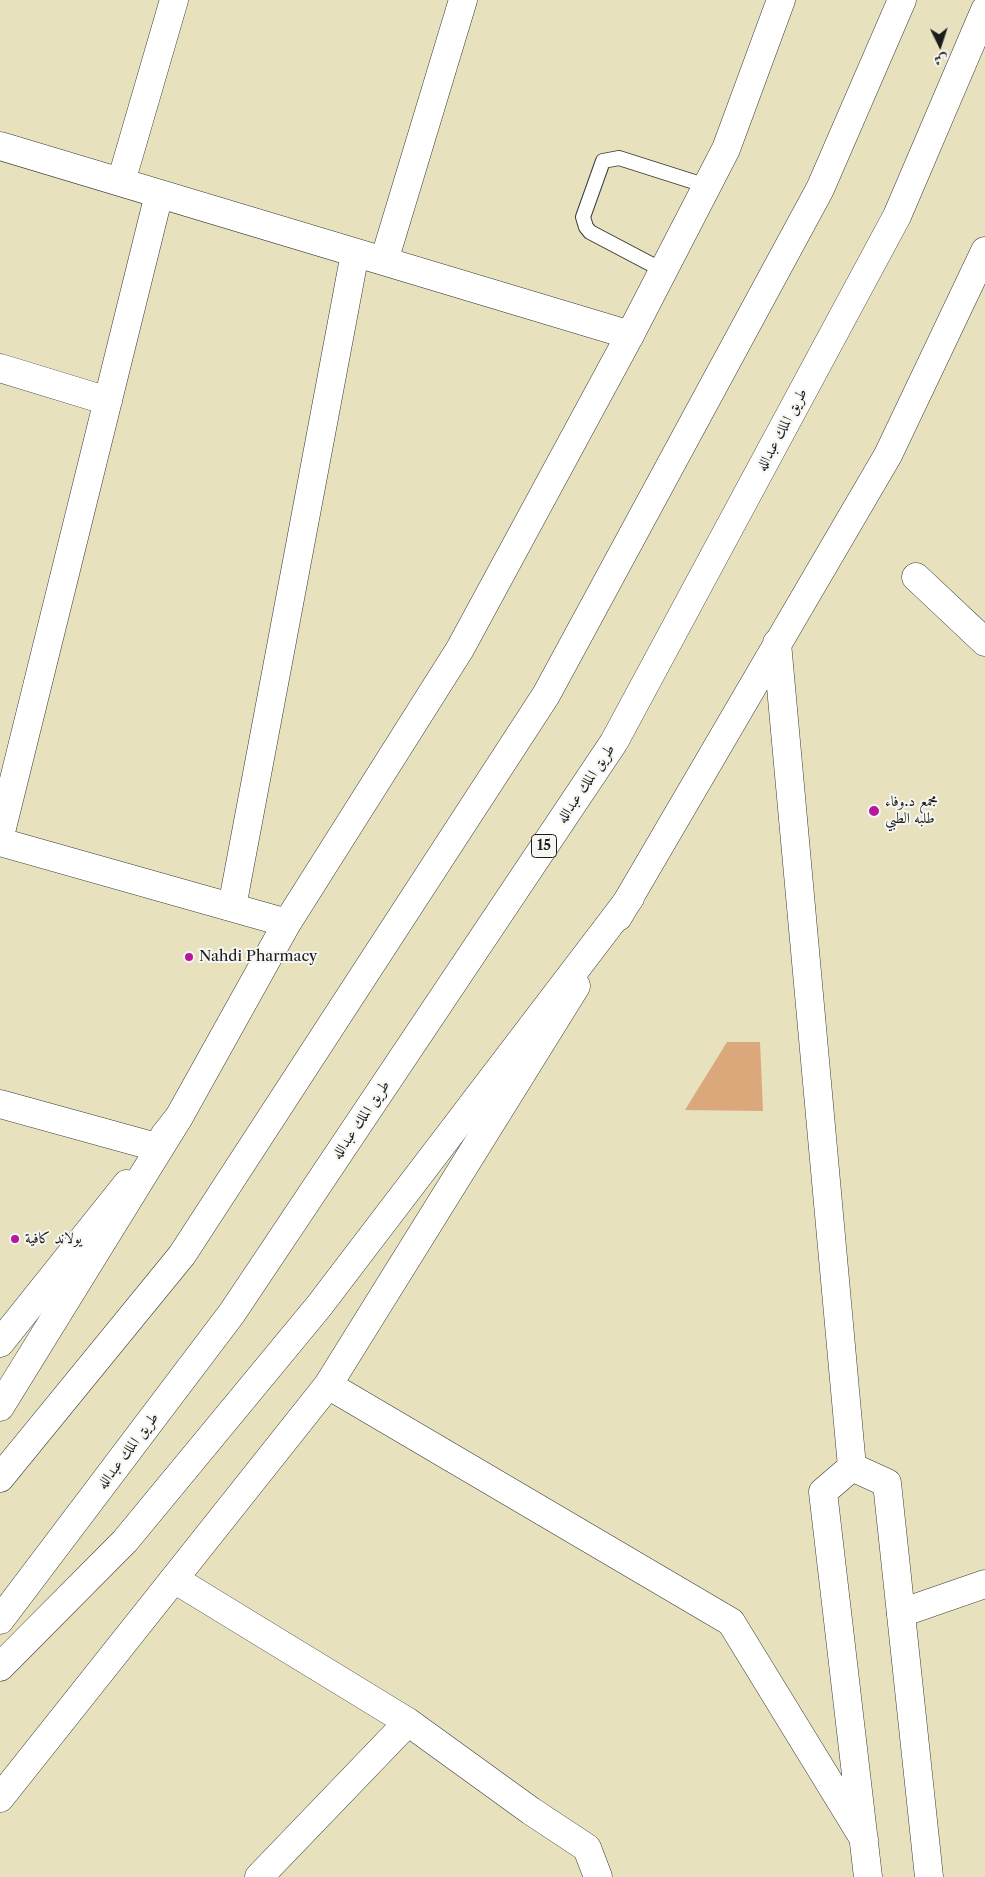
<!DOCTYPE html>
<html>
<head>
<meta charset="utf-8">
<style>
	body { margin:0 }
	#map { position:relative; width:985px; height:1877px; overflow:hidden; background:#e7e1be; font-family:"Libre Caslon Text",Amiri,serif }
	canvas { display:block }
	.north { position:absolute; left:915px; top:20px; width:50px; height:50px; -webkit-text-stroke:4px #f6f6f2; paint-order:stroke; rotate:176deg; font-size:14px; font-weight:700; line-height:20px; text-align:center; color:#1c1c1c }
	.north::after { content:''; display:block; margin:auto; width:18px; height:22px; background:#1c1c1c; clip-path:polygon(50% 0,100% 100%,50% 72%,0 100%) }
</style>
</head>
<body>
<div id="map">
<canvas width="985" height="1877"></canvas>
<div class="north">ش</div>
</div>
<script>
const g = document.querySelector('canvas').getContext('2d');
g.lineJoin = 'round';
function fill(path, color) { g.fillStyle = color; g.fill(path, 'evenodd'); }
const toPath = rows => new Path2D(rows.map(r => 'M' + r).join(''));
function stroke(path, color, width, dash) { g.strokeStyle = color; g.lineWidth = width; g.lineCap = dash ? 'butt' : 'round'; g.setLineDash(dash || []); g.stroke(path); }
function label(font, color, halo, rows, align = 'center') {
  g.font = font + ' "Libre Caslon Text",Amiri,serif'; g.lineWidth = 4; g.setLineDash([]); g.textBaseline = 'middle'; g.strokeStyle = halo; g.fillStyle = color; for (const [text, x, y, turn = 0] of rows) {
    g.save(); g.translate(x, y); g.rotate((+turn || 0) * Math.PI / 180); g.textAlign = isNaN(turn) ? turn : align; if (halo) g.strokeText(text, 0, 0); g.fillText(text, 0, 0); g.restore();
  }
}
const building = toPath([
	[727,1042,760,1042,763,1111,685,1110]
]);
const lane = toPath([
	[664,271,590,232,586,227,583,217,603,161,619,158,707,186]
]);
const street = toPath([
	[0,146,630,335],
	[121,182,174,0],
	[384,261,463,0],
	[0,368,108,401],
	[916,577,985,642],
	[0,836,159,194],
	[0,842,287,923],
	[232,907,355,253],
	[0,1104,156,1147],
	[174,1579,408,1722,531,1811,587,1848,598,1877],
	[901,1613,985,1584],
	[259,1877,408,1722]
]);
const secondary = toPath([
	[777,643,852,1467],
	[618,917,888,455,985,251],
	[164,1136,179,1117,287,923,460,649,630,335,726,149,781,0],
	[0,1343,127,1184],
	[328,1385,731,1622,864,1839],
	[852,1467,887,1483,929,1877],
	[852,1467,823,1492,868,1877],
	[0,1798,328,1385,576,986]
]);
const highway = toPath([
	[0,1407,179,1117],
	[0,1478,182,1255,546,695,820,189,902,0],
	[0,1620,232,1313,614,742,897,216,985,10],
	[0,1667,125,1541,319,1306,630,898]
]);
const markers = [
	[874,811,6,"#b5179e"],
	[189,957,5,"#b5179e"],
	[15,1239,5,"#b5179e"]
];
const shields = [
	[544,846,25]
];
const shieldNames = [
	["15",544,846]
];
const streetNames = [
	["طريق الملك عبدالله",782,430,-62],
	["طريق الملك عبدالله",586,784,-56],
	["طريق الملك عبدالله",361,1120,-56],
	["طريق الملك عبدالله",128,1451,-53]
];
const poiNames = [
	["مجمع د.وفاء",885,802],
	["طلبه الطبي",885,819],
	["Nahdi Pharmacy",199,957],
	["يولاند كافية",25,1239]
];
fill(building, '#daa87a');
stroke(lane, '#3a3a34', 16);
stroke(street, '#3a3a34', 29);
stroke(secondary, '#3a3a34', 29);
stroke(highway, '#3a3a34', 29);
stroke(lane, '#fff', 14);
stroke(street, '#fff', 28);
stroke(secondary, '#fff', 28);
stroke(highway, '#fff', 28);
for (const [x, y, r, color] of markers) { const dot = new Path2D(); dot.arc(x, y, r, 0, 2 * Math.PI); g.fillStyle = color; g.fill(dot); stroke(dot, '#f6f6f2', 2); }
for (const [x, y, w] of shields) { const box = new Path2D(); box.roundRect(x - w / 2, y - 11.5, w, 23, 4); g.fillStyle = '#f6f6f2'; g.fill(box); stroke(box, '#1c1c1c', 1); }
label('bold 14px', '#1c1c1c', null, shieldNames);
label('15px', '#1c1c1c', '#f6f6f2', streetNames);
label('15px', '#1c1c1c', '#f6f6f2', poiNames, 'left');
</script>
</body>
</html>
